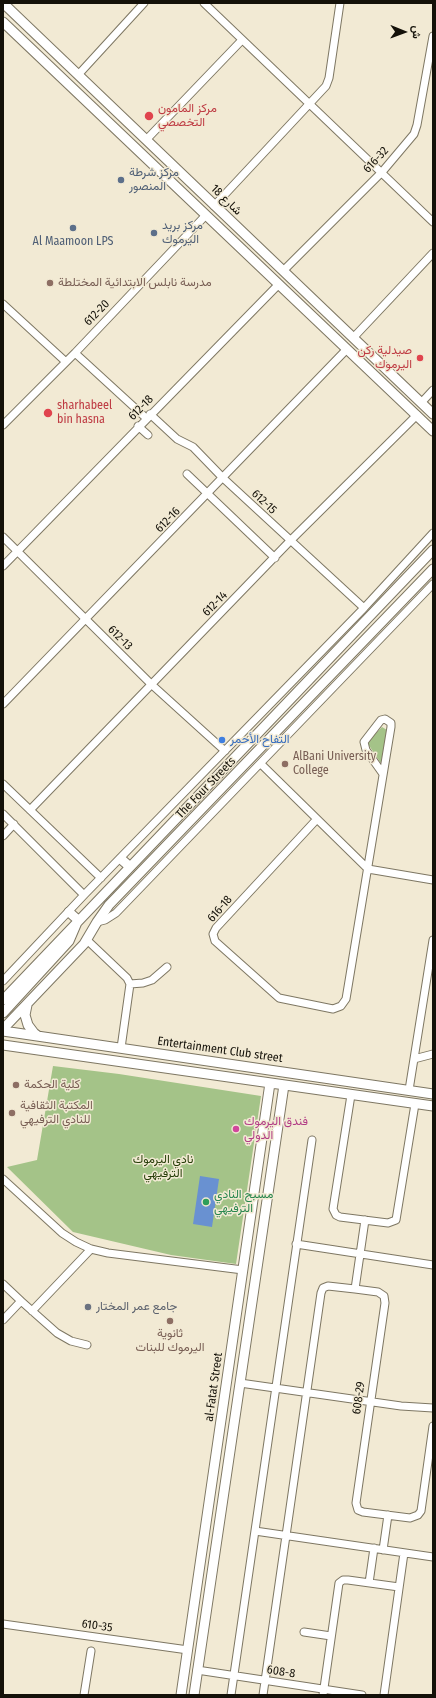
<!DOCTYPE html>
<html>
<head>
<meta charset="utf-8">
<style>
	body { margin:0 }
	#map { position:relative; width:436px; height:1698px; overflow:hidden; background:#f2ead4; font-family:"Fira Sans Condensed",Vazirmatn,sans-serif }
	canvas { display:block }
	.frame { position:absolute; inset:0; border:4px solid #141109; pointer-events:none }
	.north { position:absolute; left:384px; top:12px; width:40px; height:40px; -webkit-text-stroke:3px #f2ead4; paint-order:stroke; rotate:91deg; font-size:11px; font-weight:700; line-height:16px; text-align:center; color:#141109 }
	.north::after { content:''; display:block; margin:auto; width:14px; height:18px; background:#141109; clip-path:polygon(50% 0,100% 100%,50% 72%,0 100%) }
</style>
</head>
<body>
<div id="map">
<canvas width="436" height="1698"></canvas>
<div class="frame"></div>
<div class="north">ش</div>
</div>
<script>
const g = document.querySelector('canvas').getContext('2d');
g.lineJoin = 'round';
function fill(path, color) { g.fillStyle = color; g.fill(path, 'evenodd'); }
const toPath = rows => new Path2D(rows.map(r => 'M' + r).join(''));
function stroke(path, color, width, dash) { g.strokeStyle = color; g.lineWidth = width; g.lineCap = dash ? 'butt' : 'round'; g.setLineDash(dash || []); g.stroke(path); }
function label(font, color, halo, rows, align = 'center') {
  g.font = font + ' "Fira Sans Condensed",Vazirmatn,sans-serif'; g.lineWidth = 3; g.setLineDash([]); g.textBaseline = 'middle'; g.strokeStyle = halo; g.fillStyle = color; for (const [text, x, y, turn = 0] of rows) {
    g.save(); g.translate(x, y); g.rotate((+turn || 0) * Math.PI / 180); g.textAlign = isNaN(turn) ? turn : align; if (halo) g.strokeText(text, 0, 0); g.fillText(text, 0, 0); g.restore();
  }
}
const green = toPath([
	[382,727,387,730,381,762,380,762,368,744,370,739],
	[53,1066,119,1074,261,1096,236,1264,171,1255,73,1232,7,1167,37,1160]
]);
const water = toPath([
	[200,1176,219,1179,212,1227,193,1224]
]);
const street = toPath([
	[204,3,433,222],
	[78,75,144,3],
	[146,140,242,40],
	[214,206,326,86,329,78,340,3],
	[283,271,382,172,414,134,417,125,433,36],
	[3,304,66,362],
	[353,338,433,253],
	[75,353,146,418],
	[421,403,433,390],
	[150,414,177,439,193,447,223,478,364,608],
	[3,425,75,353,206,215],
	[138,426,148,435],
	[187,474,275,558],
	[3,537,151,684,225,751],
	[3,566,279,284],
	[3,704,347,349],
	[261,764,368,869,433,880],
	[3,784,101,878],
	[30,810,290,541,417,415],
	[3,814,84,895],
	[317,819,216,928,213,934,215,941,279,998,333,1009,341,1006,346,999,391,727,391,723,385,719,381,720,364,742,366,750,383,774],
	[3,836,14,824],
	[97,922,105,920,116,913,433,584],
	[87,940,127,978,130,984,121,1048],
	[3,981,84,895,364,608,433,533],
	[130,984,143,983,152,980,167,967],
	[414,1059,433,1054],
	[409,1090,433,940],
	[351,1095,333,1209,336,1215,340,1217,388,1223,396,1220,415,1104],
	[3,1179,62,1233,76,1242,91,1249,108,1253,243,1270],
	[296,1244,433,1265],
	[3,1284,21,1301,3,1320],
	[355,1289,365,1220],
	[21,1301,57,1333,71,1341,87,1345],
	[32,1311,91,1249],
	[240,1383,401,1406,433,1408],
	[255,1531,433,1557],
	[383,1550,388,1515],
	[369,1583,374,1548],
	[3,1624,188,1650],
	[304,1632,331,1636],
	[197,1670,362,1695],
	[84,1695,91,1651],
	[231,1695,312,1140],
	[263,1695,321,1293,323,1288,328,1286,355,1289,378,1292,384,1296,385,1303,356,1503,358,1510,363,1512,410,1518,418,1515,421,1511,433,1426],
	[323,1695,339,1583,343,1580,348,1580,399,1587],
	[384,1695,404,1553]
]);
const secondary = toPath([
	[3,3,433,414],
	[3,22,433,431],
	[121,859,129,866],
	[3,1000,433,550],
	[27,1005,25,1015,28,1025,34,1033,38,1036],
	[3,1013,69,941,78,920,69,912],
	[3,1029,84,944,97,922,109,905,433,569],
	[3,1031,433,1094],
	[3,1045,433,1106],
	[181,1695,270,1083],
	[194,1695,284,1085]
]);
const markers = [
	[149,116,5,"#e0444e"],
	[121,180,4,"#5c6f8a"],
	[73,228,4,"#5c6f8a"],
	[154,233,4,"#5c6f8a"],
	[50,283,4,"#8d6e63"],
	[420,358,4,"#e0444e"],
	[48,413,5,"#e0444e"],
	[222,740,4,"#3f7fe0"],
	[285,764,4,"#8d6e63"],
	[16,1085,4,"#8d6e63"],
	[12,1113,4,"#8d6e63"],
	[236,1129,4,"#d1479c"],
	[206,1202,4,"#2e9e5b"],
	[88,1307,4,"#6b7280"],
	[170,1321,4,"#8d6e63"]
];
const healthNames = [
	["مركز المامون",158,109],
	["التخصصي",158,123],
	["صيدلية ركن",412,351,"right"],
	["اليرموك",412,365,"right"],
	["sharhabeel",57,406],
	["bin hasna",57,420]
];
const streetNames = [
	["616-32",376,160,-47],
	["شارع 18",226,200,44],
	["612-20",97,313,-46],
	["612-18",141,408,-45],
	["612-15",264,502,43],
	["612-16",168,520,-46],
	["612-14",215,604,-45],
	["612-13",120,638,45],
	["The Four Streets",206,788,-46],
	["616-18",220,909,-49],
	["Entertainment Club street",220,1050,8],
	["al-Fatat Street",214,1387,-82],
	["608-29",359,1398,-82],
	["610-35",97,1626,8],
	["608-8",281,1672,9]
];
const serviceNames = [
	["مركز شرطة",129,173],
	["المنصور",129,187],
	["مركز بريد",162,226],
	["اليرموك",162,240],
	["Al Maamoon LPS",73,242,"center"]
];
const educationNames = [
	["مدرسة نابلس الابتدائية المختلطة",58,283],
	["AlBani University",293,757],
	["College",293,771],
	["كلية الحكمة",24,1085],
	["المكتبة الثقافية",20,1106],
	["للنادي الترفيهي",20,1120],
	["ثانوية",170,1334,"center"],
	["اليرموك للبنات",170,1348,"center"]
];
const shopNames = [
	["التفاح الأحمر",230,740]
];
const hotelNames = [
	["فندق اليرموك",244,1122],
	["الدولي",244,1136]
];
const parkNames = [
	["نادي اليرموك",163,1160],
	["الترفيهي",163,1174]
];
const leisureNames = [
	["مسبح النادي",214,1195],
	["الترفيهي",214,1209]
];
const worshipNames = [
	["جامع عمر المختار",96,1307]
];
fill(green, '#a4c388');
fill(water, '#6991d1');
stroke(street, '#7e7763', 9);
stroke(secondary, '#7e7763', 11);
stroke(street, '#fff', 7);
stroke(secondary, '#fff', 9);
for (const [x, y, r, color] of markers) { const dot = new Path2D(); dot.arc(x, y, r, 0, 2 * Math.PI); g.fillStyle = color; g.fill(dot); stroke(dot, '#f2ead4', 1.5); }
label('12px', '#be3a42', '#f2ead4', healthNames, 'left');
label('12px', '#141109', '#f2ead4', streetNames);
label('12px', '#4e5e75', '#f2ead4', serviceNames, 'left');
label('12px', '#785e54', '#f2ead4', educationNames, 'left');
label('12px', '#366cbe', '#f2ead4', shopNames, 'left');
label('12px', '#b23c85', '#f2ead4', hotelNames, 'left');
label('12px', '#263d08', '#f2ead4', parkNames);
label('12px', '#27864d', '#f2ead4', leisureNames, 'left');
label('12px', '#5b616d', '#f2ead4', worshipNames, 'left');
</script>
</body>
</html>
